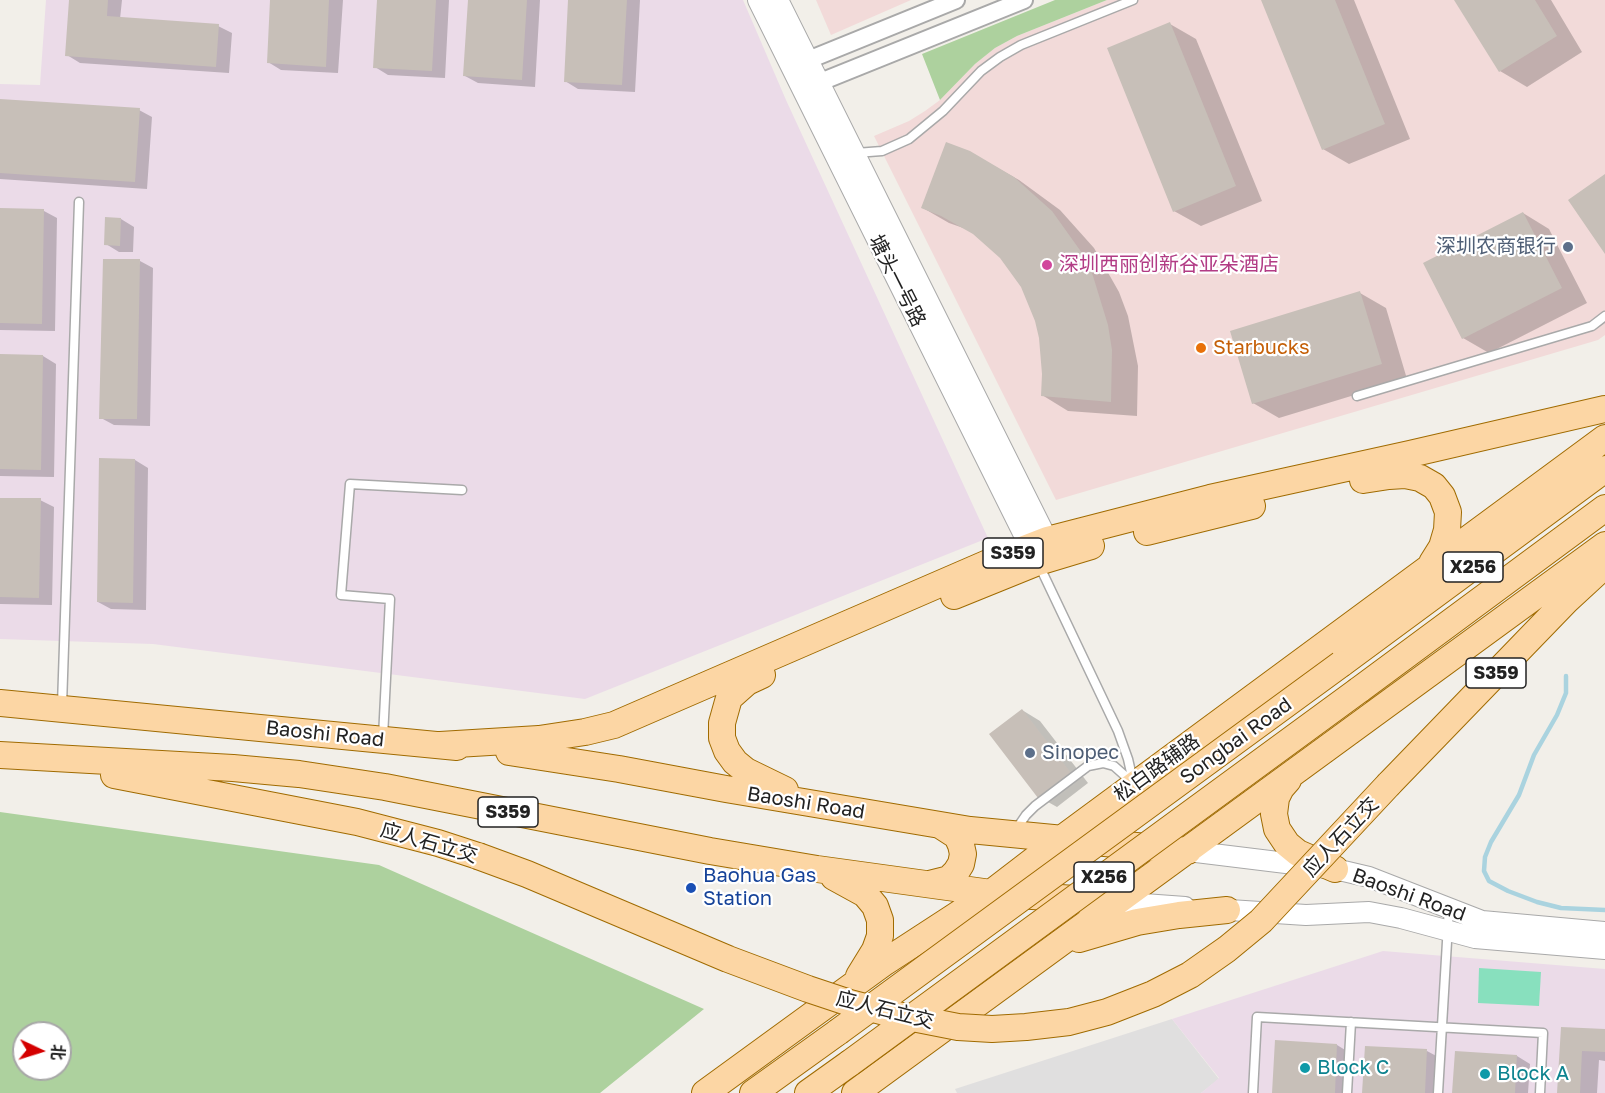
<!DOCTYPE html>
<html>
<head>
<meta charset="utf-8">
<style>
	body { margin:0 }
	#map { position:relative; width:1605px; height:1093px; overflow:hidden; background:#f2efe9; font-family:"Golos Text","Noto Sans SC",sans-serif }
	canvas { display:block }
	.north { position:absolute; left:12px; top:1021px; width:60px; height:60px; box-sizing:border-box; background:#fff; border:2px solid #a7a7a7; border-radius:50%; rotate:94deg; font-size:16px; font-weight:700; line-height:24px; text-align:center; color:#222 }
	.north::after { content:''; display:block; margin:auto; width:21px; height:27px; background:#d40000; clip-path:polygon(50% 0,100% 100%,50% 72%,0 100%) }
</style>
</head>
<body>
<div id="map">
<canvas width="1605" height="1093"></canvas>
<div class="north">北</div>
</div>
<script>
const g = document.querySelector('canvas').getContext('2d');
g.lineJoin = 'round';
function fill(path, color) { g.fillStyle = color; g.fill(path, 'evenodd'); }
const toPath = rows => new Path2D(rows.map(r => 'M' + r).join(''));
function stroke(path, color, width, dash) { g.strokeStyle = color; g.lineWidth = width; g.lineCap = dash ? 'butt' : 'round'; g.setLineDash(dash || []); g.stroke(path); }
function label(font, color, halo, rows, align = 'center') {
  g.font = font + ' "Golos Text","Noto Sans SC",sans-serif'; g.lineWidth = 4.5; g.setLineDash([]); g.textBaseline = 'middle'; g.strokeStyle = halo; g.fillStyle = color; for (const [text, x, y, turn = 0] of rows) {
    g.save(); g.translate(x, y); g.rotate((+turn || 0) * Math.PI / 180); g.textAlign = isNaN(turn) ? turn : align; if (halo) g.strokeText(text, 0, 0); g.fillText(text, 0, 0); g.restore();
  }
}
const residential = toPath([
	[1172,1019,1219,1079,1201,1093,957,1093,955,1089]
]);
const commercial = toPath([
	[816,0,911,0,831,35],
	[1107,0,1605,0,1605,335,1598,340,1056,500,874,136,909,121,925,111,940,100,975,64,995,48,1017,36]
]);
const industrial = toPath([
	[46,0,743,0,786,100,988,538,585,699,153,644,0,639,0,84,40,85],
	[1383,951,1605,969,1605,1093,1201,1093,1219,1078,1172,1019]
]);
const forest = toPath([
	[1055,0,1107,0,1017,36,995,48,975,64,940,100,922,54],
	[0,812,379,865,704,1009,600,1093,0,1093],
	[24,1033,60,1033,60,1069,24,1069]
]);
const pitch = toPath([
	[1479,968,1541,972,1539,1006,1478,1003]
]);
const shadow = toPath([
	[71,0,122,0,120,19,218,26,232,33,229,73,80,63,67,55],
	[272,0,343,0,338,73,281,70,268,62],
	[379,0,449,0,445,78,388,75,375,67],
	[469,0,540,0,535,87,478,83,465,76],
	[570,0,640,0,635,92,578,89,565,81],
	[1263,0,1354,0,1410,139,1349,164,1323,149],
	[1456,0,1551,0,1582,52,1527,87,1500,71],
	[1170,24,1196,39,1262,201,1201,226,1174,211],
	[0,100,139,110,152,117,147,189,0,179],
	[969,152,1019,180,1060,210,1094,248,1119,292,1128,316,1138,366,1137,416,1068,411,1042,395,1044,374,1041,338,1030,303,1022,287,1001,257,969,230,949,223,923,208],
	[0,210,44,211,57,218,55,331,0,330],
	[1523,213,1549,229,1587,303,1489,353,1463,338],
	[121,219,134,227,133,252,119,252,106,244],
	[140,261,153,268,150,426,114,425,101,418],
	[1360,293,1386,308,1407,379,1279,418,1253,403],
	[0,356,43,356,56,364,54,477,0,476],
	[135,460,148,468,146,610,111,609,98,602],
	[0,499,40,500,54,507,52,605,0,604],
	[1022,710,1040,721,1088,783,1057,807,1039,797],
	[1562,1028,1605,1031,1605,1061,1599,1060,1597,1093,1558,1093],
	[1276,1041,1337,1045,1350,1053,1348,1093,1273,1093],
	[1427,1051,1440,1058,1438,1093,1363,1093],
	[1517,1056,1530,1064,1528,1093,1454,1093]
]);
const stream = toPath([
	[1566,676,1566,693,1557,715,1534,755,1519,795,1491,842,1485,857,1484,871,1489,881,1508,891,1537,902,1561,908,1605,910]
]);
const building = toPath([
	[69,0,108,0,107,16,219,24,216,67,65,56],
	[270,0,329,0,326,67,267,63],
	[377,0,436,0,432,71,373,68],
	[468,0,527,0,522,80,463,76],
	[568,0,627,0,622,85,564,82],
	[1261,0,1335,0,1385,124,1322,150],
	[1454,0,1535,0,1557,36,1499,72],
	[1170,22,1236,186,1173,212,1107,48],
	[0,99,140,108,135,182,0,173],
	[946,142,970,151,1014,177,1052,211,1082,253,1093,276,1108,325,1112,350,1111,402,1041,396,1042,374,1039,338,1035,321,1021,287,1000,258,973,234,941,216,921,208],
	[1605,174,1605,254,1568,200],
	[0,208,44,209,42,324,0,323],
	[1523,212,1562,288,1462,339,1423,263],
	[105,217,121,218,120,246,104,245],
	[103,259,140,259,137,419,99,419],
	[1360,291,1382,364,1252,404,1230,331],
	[0,354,43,355,41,470,0,469],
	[99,458,135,459,133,603,97,602],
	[0,498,41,498,39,598,0,597],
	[1022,709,1071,773,1038,798,989,734],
	[1561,1027,1605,1029,1605,1052,1582,1051,1580,1093,1557,1093],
	[1275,1040,1337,1044,1335,1093,1272,1093],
	[1365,1046,1427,1049,1425,1093,1362,1093],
	[1455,1051,1517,1055,1515,1093,1452,1093]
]);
const service = toPath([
	[856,153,882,151,909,139,943,111,981,71,1000,57,1021,45,1133,0],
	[1357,396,1592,326,1605,316],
	[1039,565,1118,731,1128,759,1133,781],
	[62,705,79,202],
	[383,737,390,599,341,595,350,484,462,490],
	[1015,831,1026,815,1035,806,1088,766,1103,763,1114,766,1132,782],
	[1253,1093,1257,1017,1543,1033,1540,1093],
	[1347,1093,1351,1022],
	[1438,1093,1449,908]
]);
const minor = toPath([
	[796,65,956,0],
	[808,87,1024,0]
]);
const tertiary = toPath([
	[758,0,1036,559],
	[778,0,1053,551],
	[1188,851,1335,869,1369,877,1482,921,1605,932],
	[1116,902,1185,907],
	[1214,909,1306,915,1369,912,1401,918,1475,938,1605,949]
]);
const primary = toPath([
	[1363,480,1389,476,1405,475,1420,478,1434,486,1442,496,1448,512,1447,530,1442,547,1432,563],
	[1147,532,1252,506],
	[954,596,1038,562,1091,546],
	[1341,664,1605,469],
	[762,675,747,682,729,698,722,723,722,738,727,751,735,762,746,771,785,790],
	[1359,690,1605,508],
	[0,703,457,747],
	[440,745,539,739,585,732,614,725,988,563,1047,540,1210,498,1410,454,1605,409],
	[509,752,619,769,726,789,970,830,1188,851],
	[0,755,233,768,299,774,385,787,710,851,817,869,991,893,1116,902],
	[114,775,357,822,438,843,478,856],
	[1288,780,1281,788,1276,798,1274,814,1277,829,1287,844,1298,853,1335,869],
	[1389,784,1566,601,1605,565],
	[834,877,865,894,875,906,880,920,880,936,875,950,859,976],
	[929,884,949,879,956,872,961,864,963,854,961,845,957,836,940,825],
	[1079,939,1137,922,1179,915,1227,910],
	[705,1093,885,962,991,893,1060,840,1605,438],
	[753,1093,838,1032],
	[808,1093,850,1063],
	[855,1093,1605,545]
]);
const primaryBridge = toPath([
	[478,856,527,874,728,959,808,989,850,1003,892,1014,958,1027,992,1029,1026,1027,1069,1022,1107,1012,1153,994,1190,975,1227,949,1261,921,1389,784],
	[838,1032,1341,664],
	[850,1063,1359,690]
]);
const markers = [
	[1568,247,6,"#5c6f8a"],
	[1047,265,6,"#d1479c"],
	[1201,348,6,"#e8710a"],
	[1030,753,6,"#5c6f8a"],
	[691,888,6,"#1a4fb4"],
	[1305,1068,6,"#0f9aa8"],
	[1485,1074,6,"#0f9aa8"]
];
const shields = [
	[1013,553,60],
	[1473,567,60],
	[1496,673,60],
	[508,812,60],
	[1104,877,60]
];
const shieldNames = [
	["S359",1013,553],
	["X256",1473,567],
	["S359",1496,673],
	["S359",508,812],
	["X256",1104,877]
];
const serviceNames = [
	["深圳农商银行",1556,247],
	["Sinopec",1042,753,"left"]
];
const hotelNames = [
	["深圳西丽创新谷亚朵酒店",1059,265]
];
const streetNames = [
	["塘头一号路",897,281,63],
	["Baoshi Road",325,734,6],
	["Songbai Road",1236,741,-36],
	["松白路辅路",1157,768,-36],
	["Baoshi Road",806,803,9],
	["应人石立交",1341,837,-47],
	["应人石立交",429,843,16],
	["Baoshi Road",1409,895,20],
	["应人石立交",885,1010,14]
];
const foodNames = [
	["Starbucks",1213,348]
];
const transitNames = [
	["Baohua Gas",703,876],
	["Station",703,899]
];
const cultureNames = [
	["Block C",1317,1068],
	["Block A",1497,1074]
];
fill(residential, '#e0dfdf');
fill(commercial, '#f2dad9');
fill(industrial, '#ebdbe8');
fill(forest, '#add19e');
fill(pitch, '#88e0be');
fill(shadow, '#0003');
stroke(stream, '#aad3df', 4.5);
fill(building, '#c7bfb8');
stroke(service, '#a9a9a9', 11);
stroke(minor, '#a9a9a9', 20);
stroke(tertiary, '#a9a9a9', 22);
stroke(primary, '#a06b00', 28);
stroke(service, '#fff', 8);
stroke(minor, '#fff', 16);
stroke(tertiary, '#fff', 20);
stroke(primary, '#fcd6a4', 26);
stroke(primaryBridge, '#a06b00', 28, []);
stroke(primaryBridge, '#fcd6a4', 26);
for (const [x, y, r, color] of markers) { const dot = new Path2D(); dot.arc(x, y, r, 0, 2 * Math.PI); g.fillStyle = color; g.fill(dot); stroke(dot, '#fff', 2); }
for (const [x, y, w] of shields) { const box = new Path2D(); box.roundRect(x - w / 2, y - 15, w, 30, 4.5); g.fillStyle = '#fff'; g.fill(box); stroke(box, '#222', 1.5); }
label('bold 18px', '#222', null, shieldNames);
label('20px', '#4e5e75', '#fff', serviceNames, 'right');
label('20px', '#b23c85', '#fff', hotelNames, 'left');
label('20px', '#222', '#fff', streetNames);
label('20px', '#c56008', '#fff', foodNames, 'left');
label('20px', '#164399', '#fff', transitNames, 'left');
label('20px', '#0d838f', '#fff', cultureNames, 'left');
</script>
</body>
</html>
